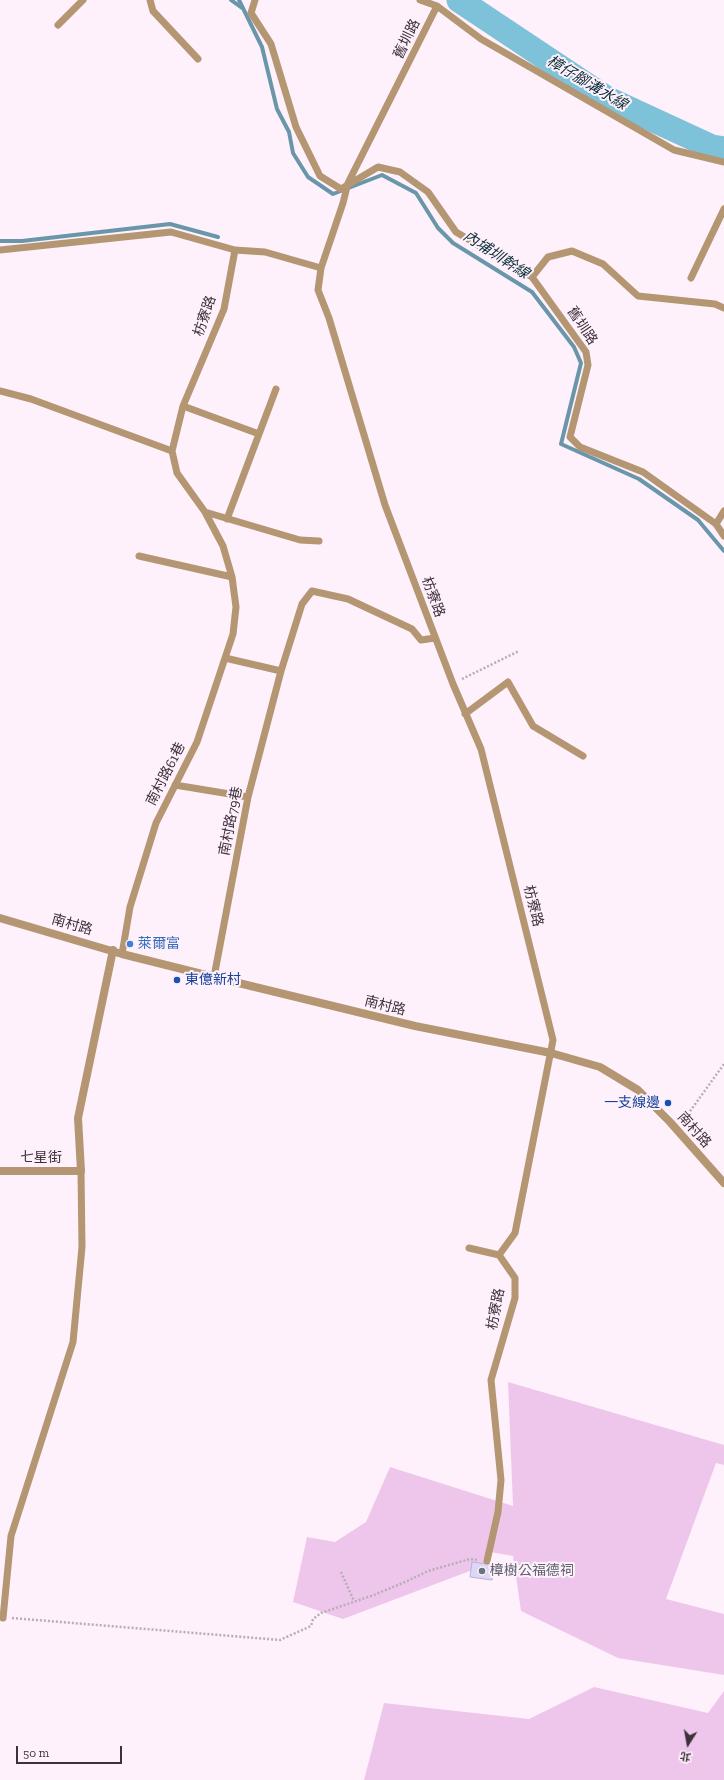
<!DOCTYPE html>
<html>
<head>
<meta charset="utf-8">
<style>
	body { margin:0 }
	#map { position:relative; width:724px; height:1780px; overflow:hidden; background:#fef1fc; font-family:"Zilla Slab","Noto Sans TC",serif }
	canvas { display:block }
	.north { position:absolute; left:668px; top:1724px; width:40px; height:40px; -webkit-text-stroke:3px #fef1fc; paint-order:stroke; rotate:191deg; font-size:11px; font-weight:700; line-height:16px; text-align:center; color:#3d313b }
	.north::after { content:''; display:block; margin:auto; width:14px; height:18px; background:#3d313b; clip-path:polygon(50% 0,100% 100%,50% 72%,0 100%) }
	.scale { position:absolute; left:16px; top:1746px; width:106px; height:18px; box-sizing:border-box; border:2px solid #3d313b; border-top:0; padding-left:5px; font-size:12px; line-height:14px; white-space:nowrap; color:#3d313b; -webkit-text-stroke:3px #fef1fc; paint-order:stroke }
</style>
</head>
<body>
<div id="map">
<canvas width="724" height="1780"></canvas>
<div class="north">北</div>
<div class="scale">50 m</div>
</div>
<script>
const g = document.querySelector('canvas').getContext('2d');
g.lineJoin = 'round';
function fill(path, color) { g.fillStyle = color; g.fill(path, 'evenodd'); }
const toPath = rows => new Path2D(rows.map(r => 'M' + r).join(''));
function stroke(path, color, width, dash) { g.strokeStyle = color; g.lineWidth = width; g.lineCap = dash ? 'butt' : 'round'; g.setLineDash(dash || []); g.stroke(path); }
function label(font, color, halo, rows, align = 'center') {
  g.font = font + ' "Zilla Slab","Noto Sans TC",serif'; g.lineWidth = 4; g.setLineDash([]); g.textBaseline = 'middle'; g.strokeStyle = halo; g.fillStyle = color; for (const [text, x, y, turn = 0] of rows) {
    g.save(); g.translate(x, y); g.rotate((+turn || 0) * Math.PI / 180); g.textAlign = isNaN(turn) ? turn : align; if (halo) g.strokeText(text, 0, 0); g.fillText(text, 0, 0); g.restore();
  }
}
const green = toPath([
	[508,1382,724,1445,724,1465,716,1463,666,1599,724,1614,724,1675,618,1658,521,1611,513,1556,490,1552,483,1566,343,1619,293,1602,307,1537,335,1542,366,1522,390,1467,513,1506],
	[594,1687,708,1713,724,1691,724,1780,364,1780,384,1703,529,1719]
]);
const stream = toPath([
	[231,0,242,8],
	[239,0,262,47,277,109,289,132,293,153,308,177,333,194,382,175,416,193,438,228,453,243,532,292,574,347,581,363,561,444,639,479,698,520,724,551],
	[0,241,22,241,170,224,218,237]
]);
const river = toPath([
	[459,0,606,98,712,147,724,149]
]);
const building = toPath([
	[472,1562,494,1565,492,1580,470,1577,472,1562]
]);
const path = toPath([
	[462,679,519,651],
	[683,1121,724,1064],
	[341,1572,354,1601],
	[12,1618,280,1640,311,1626,313,1619,321,1613,374,1595,405,1582,428,1571,470,1559,478,1560]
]);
const service = toPath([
	[150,0,153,11,198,59],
	[255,0,251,13,271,44,296,127,320,176,341,189,378,167,400,172,428,192,456,232,532,277,586,352,588,365,570,437,580,447,643,472,716,524,724,536],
	[420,0,437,6,481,39,674,150,724,162],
	[437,6,348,183,343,203,321,268,318,290,329,318,385,505,453,684,481,749,553,1040,515,1233,499,1255,515,1278,515,1298,491,1380,501,1480,498,1512,487,1561],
	[58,25,83,0],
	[0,250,171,232,235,250,224,309,183,406,172,451,177,473,205,512,223,546,232,577,236,607,233,634,197,742,156,823,130,907,122,954],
	[235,250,265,252,321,268],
	[532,277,548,257,572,251,603,264,638,296,715,304,724,308],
	[691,278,724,209],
	[0,391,31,399,172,451],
	[183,406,259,434],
	[205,512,300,540,319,541],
	[227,519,276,389],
	[716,524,724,511],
	[139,556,232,577],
	[225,658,281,671,302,604,312,591,348,599,412,629,421,640,435,638],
	[465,714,508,682,533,726,583,756],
	[175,785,248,797],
	[214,977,248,797,281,671],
	[469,1248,499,1255],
	[3,1618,11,1536,73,1342,82,1247,81,1171]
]);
const minor = toPath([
	[0,1171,81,1171,78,1118,113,950]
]);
const tertiary = toPath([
	[0,918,122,954,214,977,415,1026,551,1053,600,1067,638,1090,670,1122,724,1183]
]);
const markers = [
	[130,944,4,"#3f7fe0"],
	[177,980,4,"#1a4fb4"],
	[668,1103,4,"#1a4fb4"],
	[482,1571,4,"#6b7280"]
];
const streetNames = [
	["舊圳路",407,39,-64],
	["枋寮路",205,316,-71],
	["舊圳路",582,326,56],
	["枋寮路",433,597,70],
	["南村路61巷",166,774,-63],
	["南村路79巷",231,821,-79],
	["枋寮路",533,906,76],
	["南村路",72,925,16],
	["南村路",385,1006,14],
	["南村路",694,1130,48],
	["七星街",41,1158],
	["枋寮路",496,1309,-79]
];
const shopNames = [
	["萊爾富",138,944]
];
const transitNames = [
	["東億新村",185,980],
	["一支線邊",660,1103,"right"]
];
const worshipNames = [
	["樟樹公福德祠",490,1571]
];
const waterNames = [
	["樟仔腳溝水線",587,83,31],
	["內埔圳幹線",496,255,33]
];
fill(green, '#efc6eb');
stroke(stream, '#6a96aa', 4);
stroke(river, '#7dc2d9', 25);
fill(building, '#dcd6f7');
stroke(building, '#b9b3d6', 1);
stroke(path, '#b8acb6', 2.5, [2, 2]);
stroke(service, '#b49672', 7);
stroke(minor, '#b49672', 8);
stroke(tertiary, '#b49672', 8);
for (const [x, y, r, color] of markers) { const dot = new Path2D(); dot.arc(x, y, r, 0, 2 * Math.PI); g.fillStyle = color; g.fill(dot); stroke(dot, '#fef1fc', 1.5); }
label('14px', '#3d313b', '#fef1fc', streetNames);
label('14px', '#366cbe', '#fef1fc', shopNames, 'left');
label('14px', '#164399', '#fef1fc', transitNames, 'left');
label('14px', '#5b616d', '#fef1fc', worshipNames, 'left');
label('italic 15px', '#0d2f39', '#fef1fc', waterNames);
</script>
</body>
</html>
